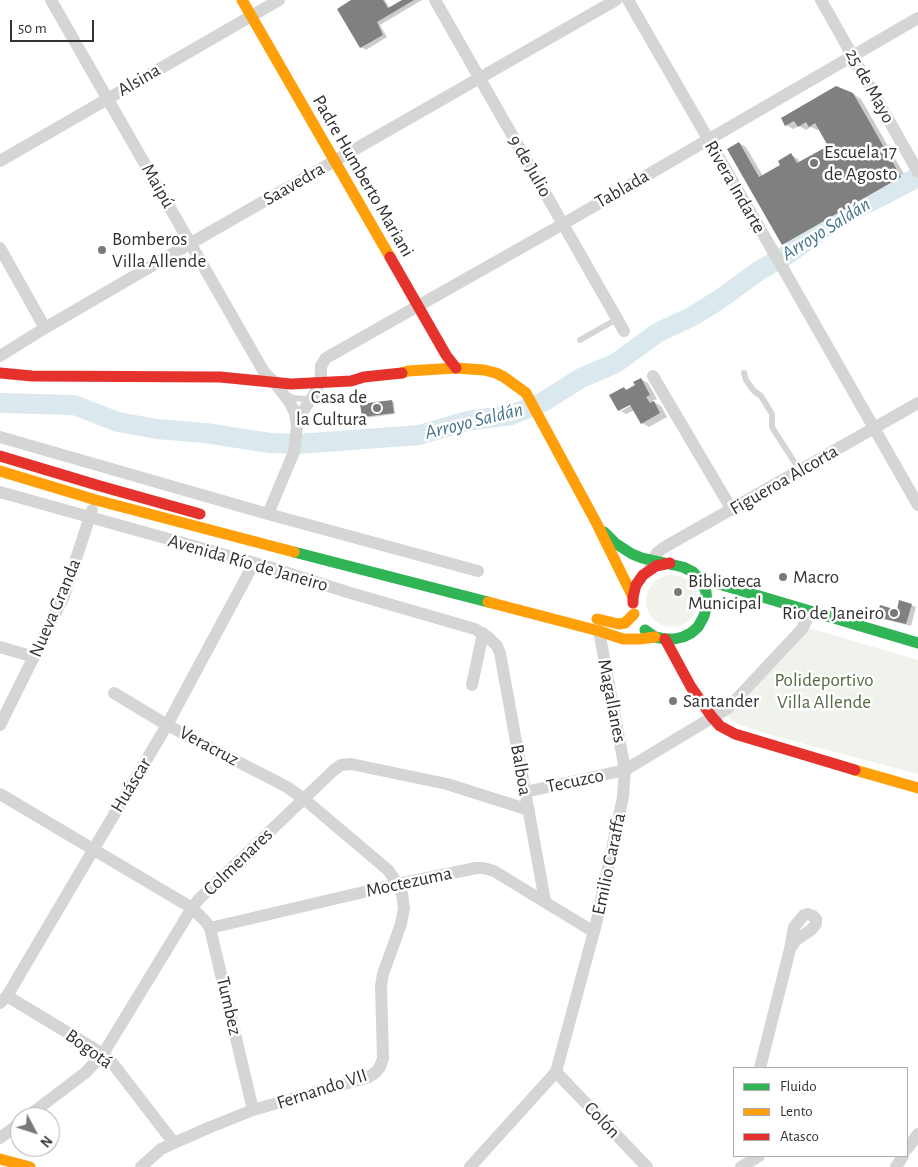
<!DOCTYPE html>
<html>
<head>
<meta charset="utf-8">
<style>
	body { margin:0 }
	#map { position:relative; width:918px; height:1167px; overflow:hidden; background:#fff; font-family:"Alegreya Sans",sans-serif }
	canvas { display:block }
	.legend { position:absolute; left:733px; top:1067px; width:175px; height:90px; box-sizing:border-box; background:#fff; border:1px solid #adadad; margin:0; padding:6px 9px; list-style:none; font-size:15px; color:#313131 }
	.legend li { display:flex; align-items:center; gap:10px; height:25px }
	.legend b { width:25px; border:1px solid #adadad }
	.north { position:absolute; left:10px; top:1107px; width:50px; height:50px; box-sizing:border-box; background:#fff; border:1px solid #adadad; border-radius:50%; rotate:130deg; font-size:14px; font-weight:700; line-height:20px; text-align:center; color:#313131 }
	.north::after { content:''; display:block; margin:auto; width:18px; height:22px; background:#797979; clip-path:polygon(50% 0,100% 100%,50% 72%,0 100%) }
	.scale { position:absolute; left:10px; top:20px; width:84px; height:22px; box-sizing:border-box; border:2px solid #313131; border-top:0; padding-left:6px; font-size:15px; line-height:18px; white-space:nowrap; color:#313131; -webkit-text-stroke:4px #fff; paint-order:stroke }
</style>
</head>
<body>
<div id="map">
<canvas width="918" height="1167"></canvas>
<ul class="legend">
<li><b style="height:6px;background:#30b455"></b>Fluido</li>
<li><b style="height:6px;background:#ff9f0a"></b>Lento</li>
<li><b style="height:6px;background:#e5322d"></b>Atasco</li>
</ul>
<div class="north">N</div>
<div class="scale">50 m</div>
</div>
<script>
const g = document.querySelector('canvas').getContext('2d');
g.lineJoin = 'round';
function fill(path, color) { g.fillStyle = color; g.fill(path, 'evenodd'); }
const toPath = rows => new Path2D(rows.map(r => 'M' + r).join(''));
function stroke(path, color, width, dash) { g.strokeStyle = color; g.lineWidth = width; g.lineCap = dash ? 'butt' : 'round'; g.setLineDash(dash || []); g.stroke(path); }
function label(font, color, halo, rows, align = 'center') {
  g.font = font + ' "Alegreya Sans",sans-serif'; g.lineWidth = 5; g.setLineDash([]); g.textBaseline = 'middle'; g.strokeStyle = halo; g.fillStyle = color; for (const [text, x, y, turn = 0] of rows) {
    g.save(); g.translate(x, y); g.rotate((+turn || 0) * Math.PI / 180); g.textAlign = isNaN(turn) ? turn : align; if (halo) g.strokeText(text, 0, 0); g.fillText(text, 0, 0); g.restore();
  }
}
const green = toPath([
	'646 601a26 26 0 1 1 52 0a26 26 0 1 1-52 0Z',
	[806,627,918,660,918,774,771,735,737,724,725,714]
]);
const shadow = toPath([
	[353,0,385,0,390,9,405,0,422,0,380,25,387,37,366,50,361,47],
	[853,94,861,99,908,181,790,249,783,244,739,143,746,147,763,176,782,165,791,155,798,159,800,163,829,146,819,129,817,130,811,127,806,130,799,126,793,129,786,125,782,119],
	[641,379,648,383,657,399,652,401,661,406,667,417,649,427,642,423,635,410,626,414,619,410,624,389,628,391,637,386],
	[636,403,621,411,621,408],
	[392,401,394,402,395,414,365,418,363,417],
	[911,605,916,607,911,626,883,619,878,616,898,611]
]);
const river = toPath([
	[0,403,74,405,118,422,157,429,205,433,270,443,298,444,419,435,467,421,511,415,543,402,581,378,616,363,657,333,693,316,720,299,760,270,784,257,842,215,878,198,918,177]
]);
const building = toPath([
	[351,0,383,0,388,8,402,0,414,0,377,22,383,35,360,48,337,9],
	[836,86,853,93,901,177,782,245,727,149,739,142,759,177,780,165,778,161,791,153,797,163,828,146,815,123,809,127,806,122,798,127,794,121,785,126,781,118],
	[641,378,650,395,646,397,650,403,654,401,660,413,641,424,630,405,618,411,609,395,624,387,626,390,635,385,633,382],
	[392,400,394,413,362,417,360,404],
	[899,600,912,604,906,624,877,617,880,605,897,610]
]);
const lane = toPath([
	[580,340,617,319],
	[744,373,746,380,754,391,761,396,772,414,772,427,800,471],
	[286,396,295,398,311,400]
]);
const street = toPath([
	[51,0,264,372,275,383,290,403,295,413,297,427],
	[435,0,624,331],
	[628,0,789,279,918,505],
	[821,0,918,172],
	[0,161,279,0],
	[0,248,45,328],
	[0,356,45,328,191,243,616,0],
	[653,376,732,510],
	[0,437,268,514,478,571],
	[0,492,269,567,347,592,475,629,488,637,497,646,500,653,545,901],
	[268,514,294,452,297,427,303,411,317,390,321,374,321,366,326,358,563,224,918,18],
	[650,564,657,553,663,548,918,403],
	[0,647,34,657],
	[472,685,483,633],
	[114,693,167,725,287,787,304,799,388,870,398,884,402,894,404,908,401,924,383,974,381,986,383,1058,380,1067,376,1072,369,1077,253,1110,208,1128,174,1143,161,1149,141,1167],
	[0,725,64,596,92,510],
	[525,792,625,770,728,708,802,629,811,612],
	[0,794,192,908,206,922,210,928,253,1110],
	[210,928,398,884,476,868,483,868,494,871,594,932],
	[7,996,103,1054,110,1060,174,1143],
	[0,1003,7,996,167,725,254,563],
	[760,1068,790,949,794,927,804,915,808,914,813,916,816,919,816,924,811,930,796,940,790,949],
	[556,1072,647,1167],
	[27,1117,85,1073,103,1054,192,908,198,900,335,769,341,765,351,764,447,784,529,810],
	[0,1138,20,1123],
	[907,1149,918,1134],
	[470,1167,556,1072,596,924,623,797,625,770,599,631],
	[741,1167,759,1156],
	[896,1167,903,1156]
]);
const fast = toPath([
	[604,532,615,543,632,554,642,558,683,567,693,572,701,581,706,592,707,604,704,616,698,627,691,633,683,637,674,639,665,639,655,637,645,630],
	[294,552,488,602],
	[701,581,712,582,918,643]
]);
const slow = toPath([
	[242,0,390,257],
	[402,373,408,371,456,368,484,370,496,373,504,377,526,393,597,524,633,597],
	[0,471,96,500,294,552],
	[488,602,599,631,623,639,640,639,655,637],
	[597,619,619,624,625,623,634,614],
	[855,770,918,788],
	[0,1159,30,1167]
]);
const jam = toPath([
	[390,257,446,355,456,368],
	[0,373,32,376,220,377,291,384,351,381,364,377,402,373],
	[0,456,100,486,200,514],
	[633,603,633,597,636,585,643,575,656,566,670,563],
	[665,639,691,687,712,717,720,726,735,734,855,770]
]);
const markers = [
	[814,163,5,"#797979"],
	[102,250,5,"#797979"],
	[377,408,5,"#797979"],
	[783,577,5,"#797979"],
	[678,592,5,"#797979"],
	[894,613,5,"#797979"],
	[673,701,5,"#797979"]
];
const streetNames = [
	["Alsina",139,80,-30],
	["25 de Mayo",870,86,61],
	["9 de Julio",530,166,60],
	["Padre Humberto Mariani",363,176,60],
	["Saavedra",294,184,-30],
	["Maipú",158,186,60],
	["Rivera Indarte",735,187,60],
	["Tablada",622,189,-30],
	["Figueroa Alcorta",784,480,-30],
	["Avenida Río de Janeiro",248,563,16],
	["Nueva Granda",55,608,-67],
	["Magallanes",612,701,79],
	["Veracruz",209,746,28],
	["Balboa",521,770,80],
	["Tecuzco",575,781,-12],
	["Huáscar",131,785,-59],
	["Colmenares",238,862,-44],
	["Emilio Caraffa",609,864,-78],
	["Moctezuma",409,882,-12],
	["Tumbez",229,1006,77],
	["Bogotá",89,1049,36],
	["Fernando VII",322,1089,-18],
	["Colón",602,1120,46]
];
const poiNames = [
	["Escuela 17",824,152],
	["de Agosto",824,174],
	["Bomberos",112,239],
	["Villa Allende",112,261],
	["Casa de",367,397,"right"],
	["la Cultura",367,419,"right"],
	["Macro",793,577],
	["Biblioteca",688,581],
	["Municipal",688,603],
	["Rio de Janeiro",884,613,"right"],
	["Santander",683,701]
];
const parkNames = [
	["Polideportivo",824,680],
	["Villa Allende",824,702]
];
const waterNames = [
	["Arroyo Saldán",826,229,-32],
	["Arroyo Saldán",474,421,-14]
];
fill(green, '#f0f3ec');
fill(shadow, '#0003');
stroke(river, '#dbe8ee', 20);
fill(building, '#808080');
stroke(lane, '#d5d5d5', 6);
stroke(street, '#d5d5d5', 12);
stroke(fast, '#30b455', 11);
stroke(slow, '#ff9f0a', 11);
stroke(jam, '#e5322d', 11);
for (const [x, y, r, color] of markers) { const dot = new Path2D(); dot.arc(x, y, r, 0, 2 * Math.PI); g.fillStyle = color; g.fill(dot); stroke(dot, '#fff', 2); }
label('19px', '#313131', '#fff', streetNames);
label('19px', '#313131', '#fff', poiNames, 'left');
label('19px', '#566842', '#fff', parkNames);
label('italic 20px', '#46748b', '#fff', waterNames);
</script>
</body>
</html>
